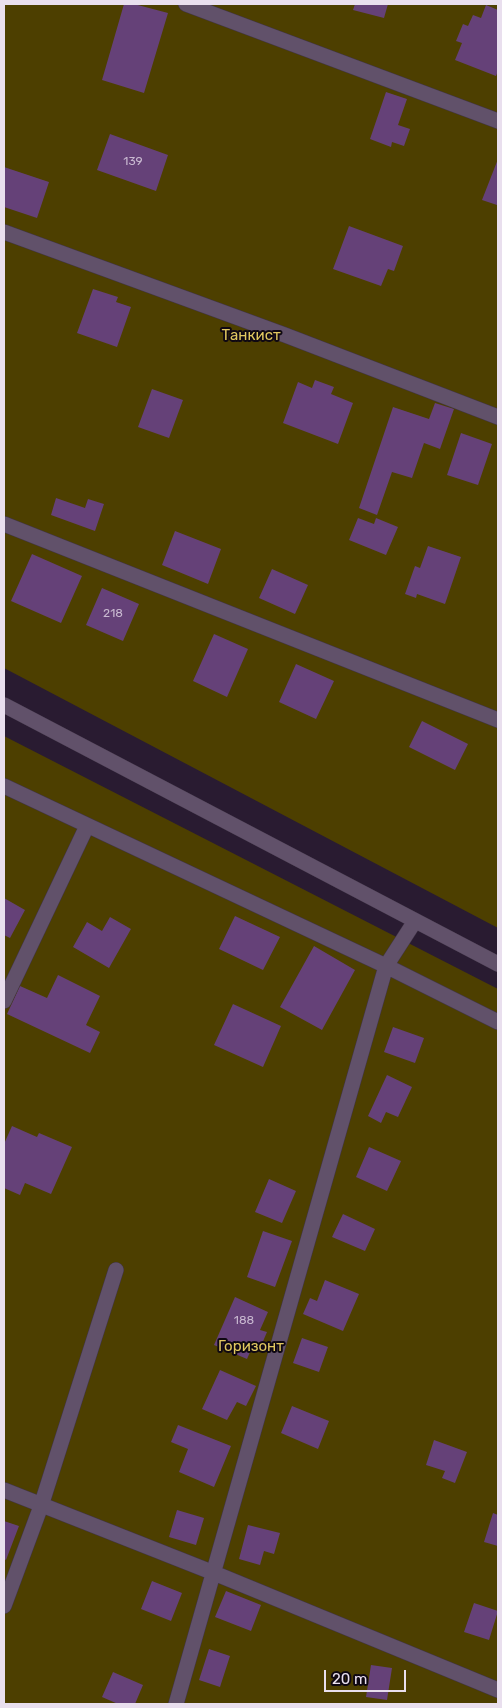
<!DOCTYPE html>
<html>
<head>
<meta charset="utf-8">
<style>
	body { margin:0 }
	#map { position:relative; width:502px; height:1708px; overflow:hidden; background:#291b31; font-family:Rubik,sans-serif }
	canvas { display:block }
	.frame { position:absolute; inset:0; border:5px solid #e9dfee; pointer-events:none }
	.scale { position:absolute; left:324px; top:1670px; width:82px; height:22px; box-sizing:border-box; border:2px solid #e9dfee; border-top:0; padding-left:6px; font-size:15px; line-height:18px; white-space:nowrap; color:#e9dfee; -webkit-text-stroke:4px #0f0812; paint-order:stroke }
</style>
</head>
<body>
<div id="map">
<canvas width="502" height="1708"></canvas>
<div class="frame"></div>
<div class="scale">20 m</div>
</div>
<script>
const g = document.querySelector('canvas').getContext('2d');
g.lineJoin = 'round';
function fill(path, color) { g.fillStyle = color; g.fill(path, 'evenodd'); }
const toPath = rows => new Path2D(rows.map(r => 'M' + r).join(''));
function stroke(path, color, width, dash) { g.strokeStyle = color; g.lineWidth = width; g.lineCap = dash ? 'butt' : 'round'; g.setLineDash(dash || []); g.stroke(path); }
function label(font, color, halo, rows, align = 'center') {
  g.font = font + ' Rubik,sans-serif'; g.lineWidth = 4; g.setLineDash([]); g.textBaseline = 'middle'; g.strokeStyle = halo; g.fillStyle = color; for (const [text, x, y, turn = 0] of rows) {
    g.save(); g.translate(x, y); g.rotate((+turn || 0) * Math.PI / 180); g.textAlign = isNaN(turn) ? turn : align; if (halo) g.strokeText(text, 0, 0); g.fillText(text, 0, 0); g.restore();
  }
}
const green = toPath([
	[4,4,498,4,498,928,4,668],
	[4,736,498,989,498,1704,4,1704]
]);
const building = toPath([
	[124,4,134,4,168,13,144,93,102,80],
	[355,4,388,4,384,18,353,10],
	[486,5,498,10,498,71,496,76,455,60,462,43,456,41,463,24,468,26,473,15,481,18],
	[386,92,407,99,398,125,410,129,404,146,392,142,391,147,370,139],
	[110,134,168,155,156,191,97,170],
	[498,159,498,203,497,205,482,200],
	[4,167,49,182,37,218,4,207],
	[349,226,403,246,394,271,388,269,381,286,333,269],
	[93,289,118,297,116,302,131,307,117,347,77,333],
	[315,380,334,387,331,394,353,403,338,444,283,423,298,382,312,388],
	[152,389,183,400,169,438,138,427],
	[435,403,454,409,440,449,424,443,412,478,392,472,377,515,359,508,393,407,429,419],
	[461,433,492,444,478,485,447,475],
	[56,498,85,508,88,499,104,504,95,531,51,515],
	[358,518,374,524,376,518,398,527,386,555,349,540],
	[175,531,221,549,208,584,162,565],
	[428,546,461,557,445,604,417,594,416,598,405,594,415,566,420,568],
	[32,554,82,576,61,623,11,601],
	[272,569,308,585,295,614,259,598],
	[102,588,139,604,123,641,86,625],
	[214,634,248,649,227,697,193,681],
	[296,664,334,681,316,719,279,702],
	[422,721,468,744,455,770,409,747],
	[4,898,25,910,10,938,4,935],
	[235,916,280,937,263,970,219,949],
	[110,917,131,929,109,968,73,947,87,922,102,931],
	[314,946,355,970,322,1030,280,1007],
	[58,975,100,996,86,1025,100,1032,90,1053,7,1014,20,986,47,998],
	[233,1004,281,1026,263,1067,214,1045],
	[393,1027,424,1038,415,1063,384,1052],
	[387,1075,412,1087,398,1117,386,1112,381,1123,368,1116],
	[12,1126,37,1137,39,1133,72,1147,51,1194,25,1183,20,1195,4,1188,4,1144],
	[369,1147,401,1161,387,1191,356,1177],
	[269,1179,296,1191,282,1223,255,1212],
	[343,1214,375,1229,365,1251,332,1237],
	[263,1231,292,1241,275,1287,247,1277],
	[325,1280,359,1294,343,1331,303,1314,310,1298,317,1301],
	[235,1297,268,1312,260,1330,267,1332,261,1346,254,1343,247,1359,214,1345],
	[302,1338,328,1347,319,1372,293,1363],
	[220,1370,256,1386,246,1406,237,1402,227,1420,202,1409],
	[292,1406,329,1421,318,1449,281,1433],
	[178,1425,231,1446,214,1487,179,1472,188,1449,171,1442],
	[434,1440,467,1452,455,1483,442,1478,445,1471,426,1465],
	[177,1510,204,1518,196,1545,169,1537],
	[493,1513,498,1515,498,1546,484,1542],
	[4,1521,19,1526,6,1560,4,1559],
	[248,1525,280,1533,274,1554,264,1551,260,1565,239,1559],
	[152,1581,182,1593,171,1621,141,1609],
	[226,1591,261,1605,251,1631,215,1617],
	[474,1603,498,1611,489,1640,464,1632],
	[209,1649,230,1656,220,1687,199,1680],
	[371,1665,392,1668,387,1700,366,1697],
	[113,1672,143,1685,135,1704,118,1704,102,1697]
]);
const minor = toPath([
	[186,4,498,121],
	[4,232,285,335,498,417],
	[4,524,498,720],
	[4,705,498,964],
	[4,786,386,966,498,1022],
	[4,1001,87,826],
	[4,1490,214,1573,498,1690],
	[4,1606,41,1506,116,1270],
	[176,1704,386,966,415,921]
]);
const numberNames = [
	["139",133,162],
	["218",113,614],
	["188",244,1321]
];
const parkNames = [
	["Танкист",251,336],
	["Горизонт",251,1347]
];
fill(green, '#4d3f00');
fill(building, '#654178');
stroke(minor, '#413547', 16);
stroke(minor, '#61516a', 15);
label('12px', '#c8b8d0', null, numberNames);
label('15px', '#e1c860', '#0f0812', parkNames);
</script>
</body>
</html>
